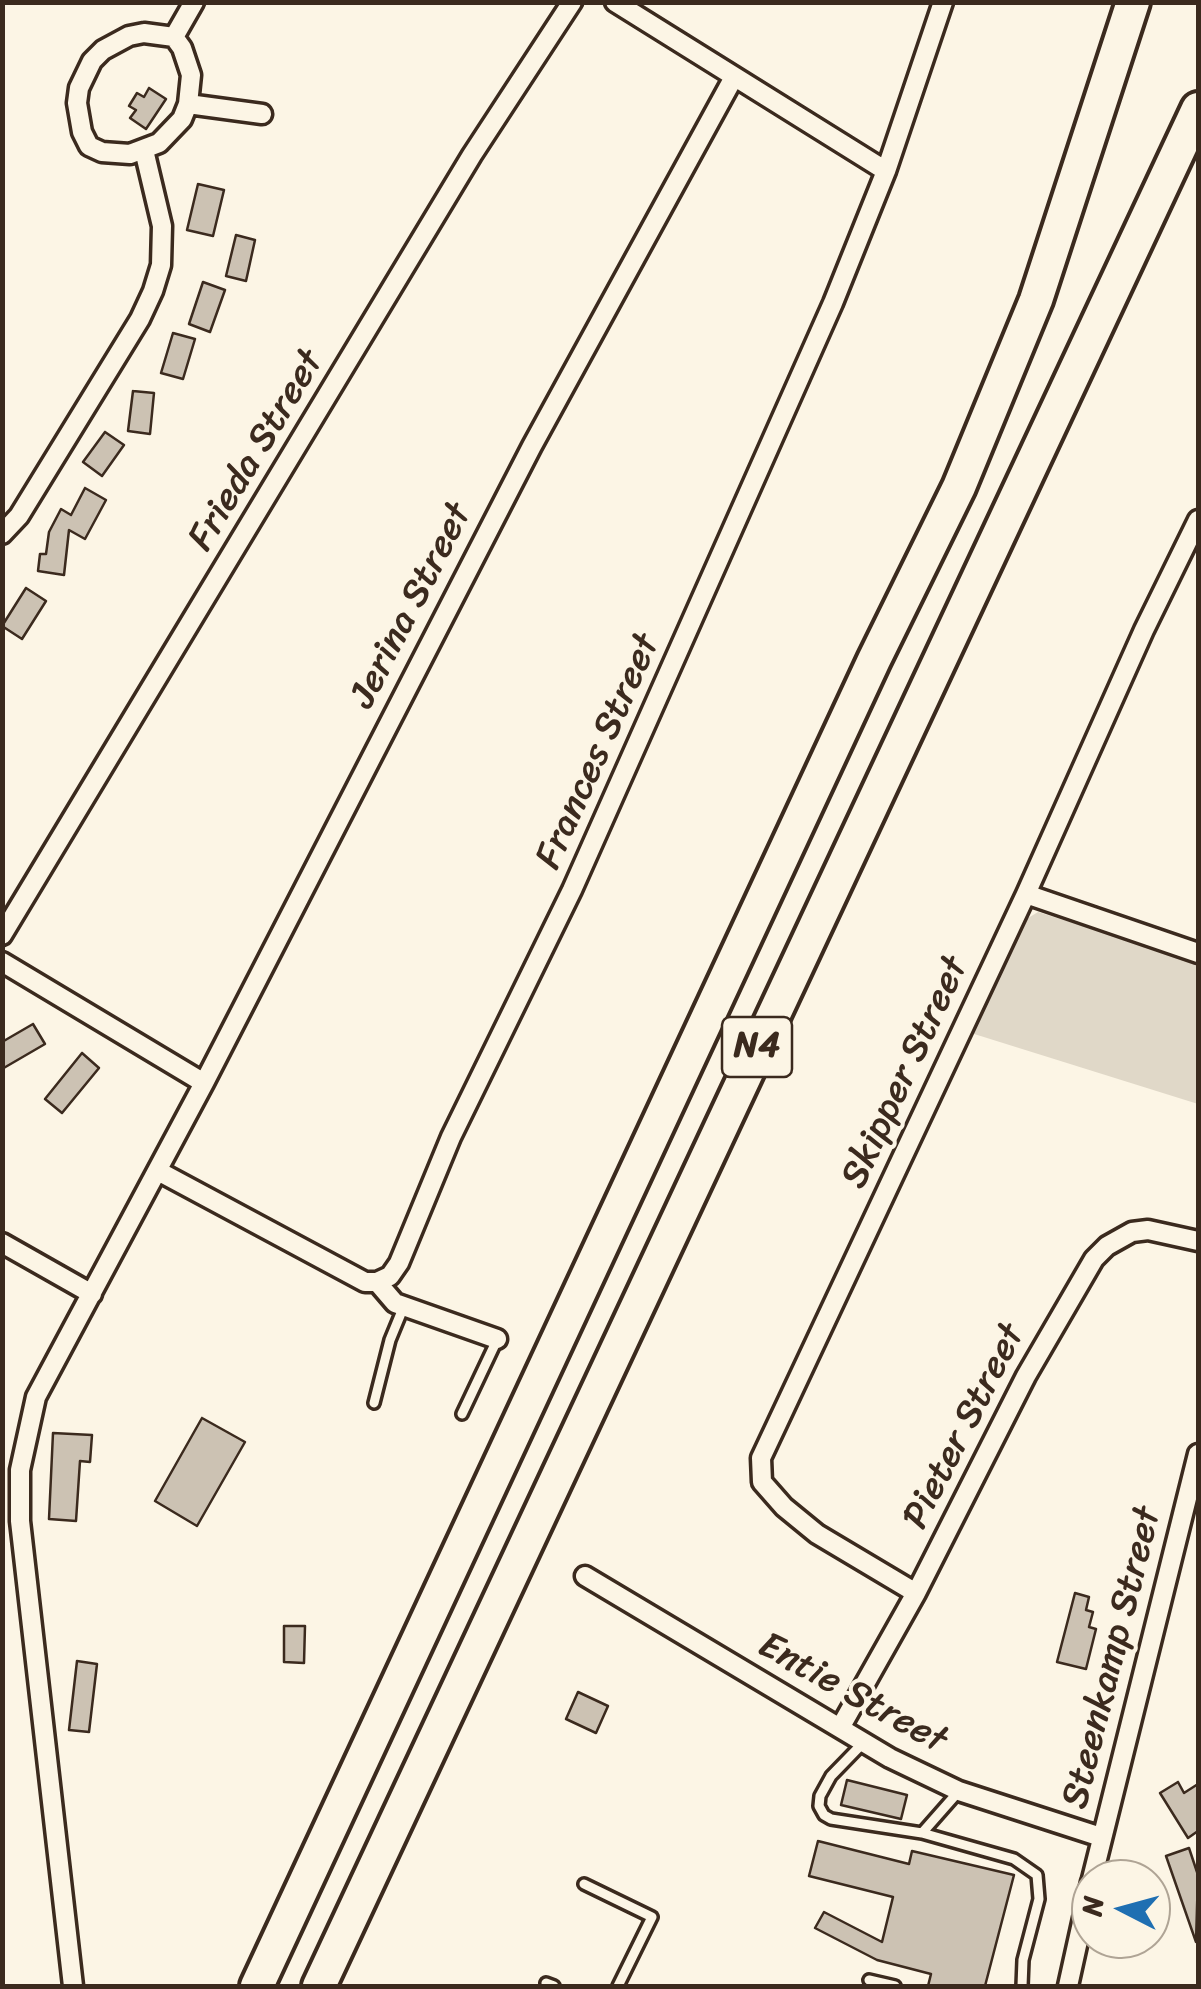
<!DOCTYPE html>
<html>
<head>
<meta charset="utf-8">
<style>
	body { margin:0 }
	#map { position:relative; width:1201px; height:1989px; overflow:hidden; background:#fcf5e5; font-family:Sriracha,sans-serif }
	canvas { display:block }
	.frame { position:absolute; inset:0; border:5px solid #3b2a1e; pointer-events:none }
	.north { position:absolute; left:1071px; top:1859px; width:100px; height:100px; box-sizing:border-box; background:#fcf5e5; border:2px solid #afa495; border-radius:50%; rotate:276deg; font-size:28px; font-weight:700; line-height:40px; text-align:center; color:#3b2a1e }
	.north::after { content:''; display:block; margin:auto; width:35px; height:45px; background:#1f6fb2; clip-path:polygon(50% 0,100% 100%,50% 72%,0 100%) }
</style>
</head>
<body>
<div id="map">
<canvas width="1201" height="1989"></canvas>
<div class="frame"></div>
<div class="north">N</div>
</div>
<script>
const g = document.querySelector('canvas').getContext('2d');
g.lineJoin = 'round';
function fill(path, color) { g.fillStyle = color; g.fill(path, 'evenodd'); }
const toPath = rows => new Path2D(rows.map(r => 'M' + r).join(''));
function stroke(path, color, width, dash) { g.strokeStyle = color; g.lineWidth = width; g.lineCap = dash ? 'butt' : 'round'; g.setLineDash(dash || []); g.stroke(path); }
function label(font, color, halo, rows, align = 'center') {
  g.font = font + ' Sriracha,sans-serif'; g.lineWidth = 8; g.setLineDash([]); g.textBaseline = 'middle'; g.strokeStyle = halo; g.fillStyle = color; for (const [text, x, y, turn = 0] of rows) {
    g.save(); g.translate(x, y); g.rotate((+turn || 0) * Math.PI / 180); g.textAlign = isNaN(turn) ? turn : align; if (halo) g.strokeText(text, 0, 0); g.fillText(text, 0, 0); g.restore();
  }
}
const green = toPath([
	[1038,912,1198,962,1198,1104,971,1033,1020,923]
]);
const building = toPath([
	[149,88,166,99,146,129,130,118,136,110,129,106,137,93,144,97,149,88],
	[198,184,224,190,213,236,187,230,198,184],
	[236,235,255,240,246,281,226,276,236,235],
	[203,282,225,290,210,332,189,324,203,282],
	[173,333,195,339,183,379,161,373,173,333],
	[133,391,154,393,150,434,128,431,133,391],
	[105,432,124,445,102,476,83,462,105,432],
	[85,488,106,500,85,539,69,530,64,575,38,571,40,554,46,554,49,532,61,509,71,515,85,488],
	[26,588,46,601,22,639,2,626,26,588],
	[33,1024,45,1044,2,1069,2,1042,33,1024],
	[82,1053,99,1068,62,1113,45,1099,82,1053],
	[202,1418,245,1442,197,1526,155,1501,202,1418],
	[53,1433,92,1435,90,1462,80,1461,76,1521,49,1519,53,1433],
	[1075,1593,1089,1597,1086,1610,1093,1612,1089,1627,1096,1629,1086,1669,1057,1662,1075,1593],
	[284,1626,305,1626,304,1663,284,1662,284,1626],
	[77,1661,97,1664,89,1732,69,1730,77,1661],
	[578,1692,608,1706,596,1733,566,1719,578,1692],
	[847,1780,907,1795,901,1819,841,1805,847,1780],
	[1178,1782,1184,1793,1198,1784,1198,1831,1188,1838,1160,1793,1178,1782],
	[818,1841,909,1864,912,1851,1014,1875,985,1986,928,1986,931,1974,877,1960,815,1928,824,1912,882,1942,893,1897,809,1876,818,1841],
	[1189,1848,1198,1875,1196,1942,1166,1856,1189,1848]
]);
const service = toPath([
	[374,1403,390,1340,404,1306],
	[462,1414,497,1340],
	[863,1743,831,1776,820,1796,819,1806,824,1815,831,1819,922,1833,1014,1859,1037,1875,1039,1899,1023,1960,1022,1986],
	[922,1833,959,1791],
	[584,1884,652,1917,618,1986],
	[869,1980,895,1986],
	[546,1983,554,1986]
]);
const minor = toPath([
	[615,2,886,171],
	[144,33,174,37,182,48,191,75,188,104,182,119,159,143,130,154,102,152,89,146,82,132,77,103,79,88,92,61,103,50,129,36,144,33],
	[174,37,194,2],
	[188,104,262,114],
	[2,534,19,516,140,319,153,291,161,265,162,226,144,150],
	[1026,894,1198,953],
	[2,935,472,155,572,2],
	[2,962,204,1083],
	[158,1171,365,1282,377,1282,390,1276,399,1263,451,1137,572,890,833,303,886,171,943,2],
	[2,1243,92,1294],
	[377,1282,395,1303,497,1339],
	[585,1576,890,1758,959,1791,1101,1837],
	[916,1593,817,1534,784,1507,762,1482,761,1458,1026,894,1144,630,1198,520],
	[840,1728,916,1593,1026,1376,1094,1259,1107,1246,1132,1232,1148,1230,1198,1241],
	[1092,1879,1198,1454],
	[73,1986,20,1521,20,1470,36,1397,204,1083,532,446,734,77],
	[1068,1986,1091,1882]
]);
const motorway = toPath([
	[257,1986,874,660,959,487,1036,300,1133,2],
	[319,1986,1198,109]
]);
const shields = [
	[757,1047,70]
];
const shieldNames = [
	["N4",757,1047]
];
const streetNames = [
	["Frieda Street",257,451,-59],
	["Jerina Street",412,606,-63],
	["Frances Street",599,752,-66],
	["Skipper Street",906,1073,-65],
	["Pieter Street",965,1427,-63],
	["Steenkamp Street",1113,1658,-76],
	["Entie Street",852,1694,29]
];
fill(green, '#e0d8c8');
fill(building, '#ccc2b3');
stroke(building, '#3b2a1e', 2.5);
stroke(service, '#3b2a1e', 16);
stroke(minor, '#3b2a1e', 25);
stroke(motorway, '#3b2a1e', 40);
stroke(service, '#fcf5e5', 9);
stroke(minor, '#fcf5e5', 18);
stroke(motorway, '#fcf5e5', 32);
for (const [x, y, w] of shields) { const box = new Path2D(); box.roundRect(x - w / 2, y - 30, w, 60, 8); g.fillStyle = '#fcf5e5'; g.fill(box); stroke(box, '#3b2a1e', 2.5); }
label('bold 35px', '#3b2a1e', null, shieldNames);
label('38px', '#3b2a1e', '#fcf5e5', streetNames);
</script>
</body>
</html>
